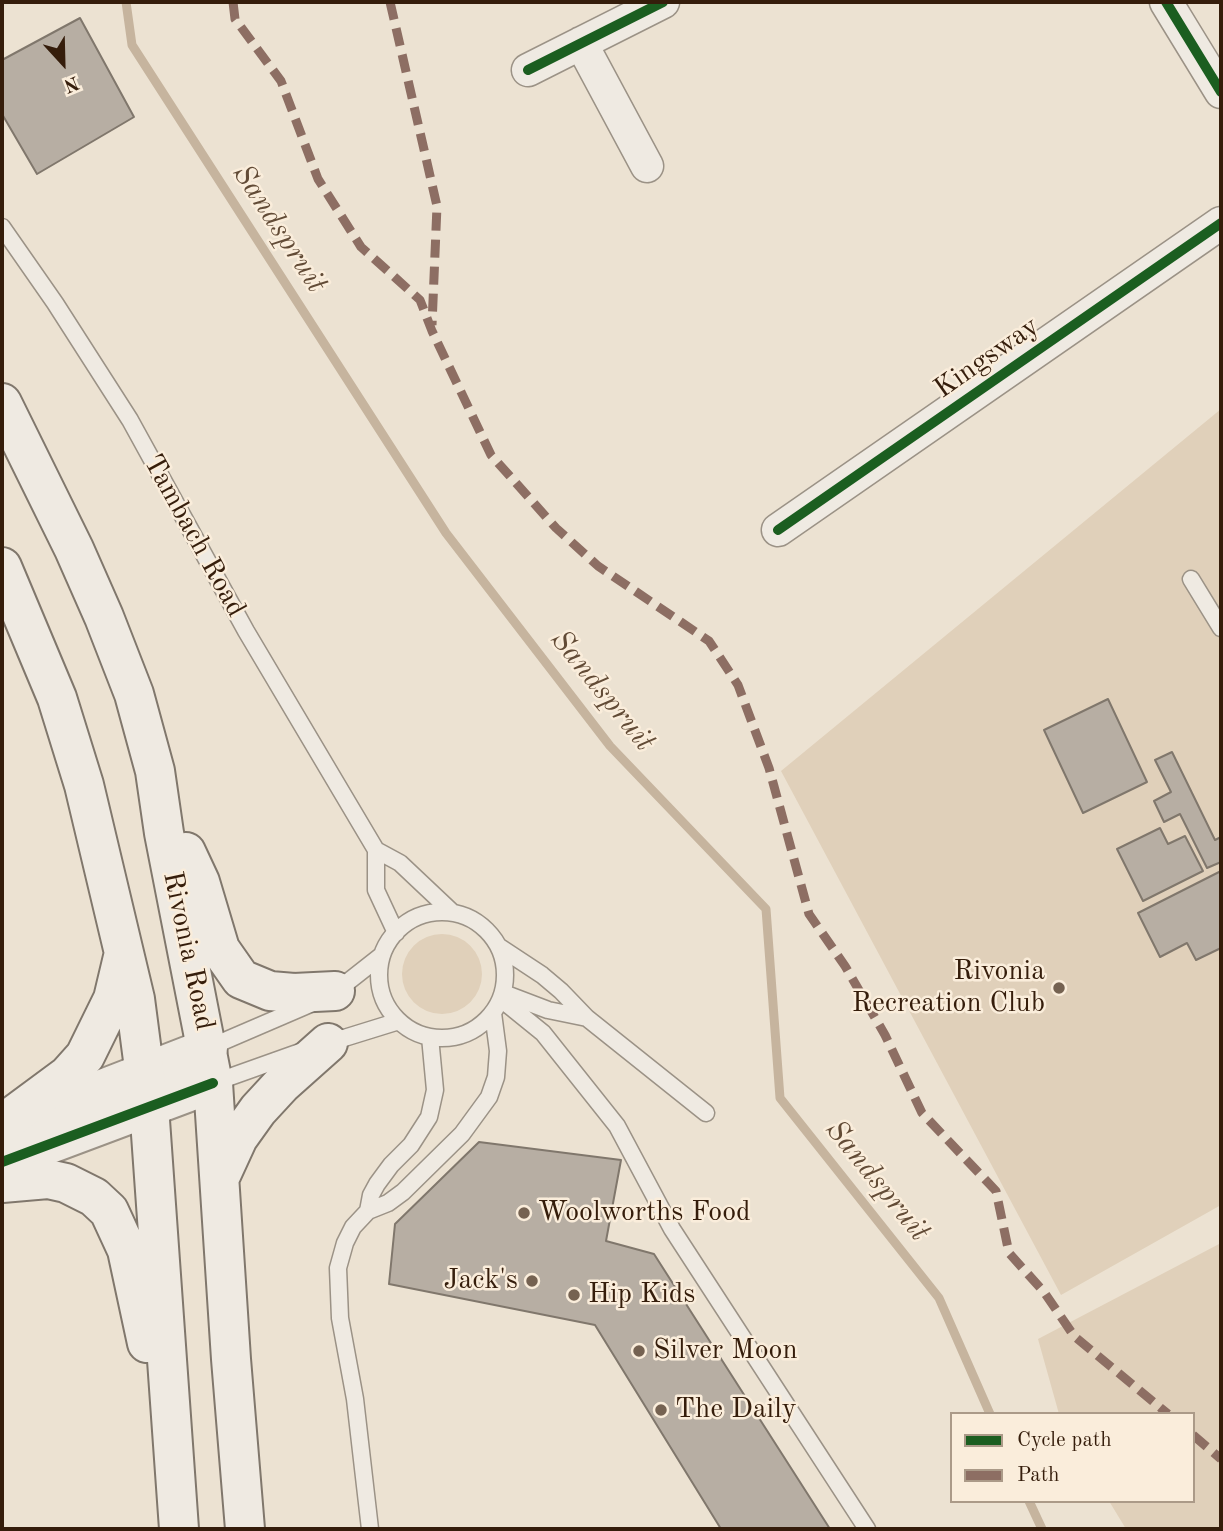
<!DOCTYPE html>
<html>
<head>
<meta charset="utf-8">
<style>
	body { margin:0 }
	#map { position:relative; width:1223px; height:1531px; overflow:hidden; background:#ece2d2; font-family:"Old Standard TT",serif }
	canvas { display:block }
	.frame { position:absolute; inset:0; border:4px solid #351d0b; pointer-events:none }
	.legend { position:absolute; left:950px; top:1412px; width:245px; height:91px; box-sizing:border-box; background:#faeddb; border:2px solid #ab9a88; margin:0; padding:9px 12px; list-style:none; font-size:21px; color:#351d0b }
	.legend li { display:flex; align-items:center; gap:14px; height:35px }
	.legend b { width:35px; border:2px solid #ab9a88 }
	.north { position:absolute; left:28px; top:28px; width:70px; height:70px; -webkit-text-stroke:5px #faeddb; paint-order:stroke; rotate:158deg; font-size:19px; font-weight:700; line-height:28px; text-align:center; color:#351d0b }
	.north::after { content:''; display:block; margin:auto; width:24px; height:32px; background:#351d0b; clip-path:polygon(50% 0,100% 100%,50% 72%,0 100%) }
</style>
</head>
<body>
<div id="map">
<canvas width="1223" height="1531"></canvas>
<div class="frame"></div>
<ul class="legend">
<li><b style="height:9px;background:#1b5e20"></b>Cycle path</li>
<li><b style="height:9px;background:#8d6e63"></b>Path</li>
</ul>
<div class="north">N</div>
</div>
<script>
const g = document.querySelector('canvas').getContext('2d');
g.lineJoin = 'round';
function fill(path, color) { g.fillStyle = color; g.fill(path, 'evenodd'); }
const toPath = rows => new Path2D(rows.map(r => 'M' + r).join(''));
function stroke(path, color, width, dash) { g.strokeStyle = color; g.lineWidth = width; g.lineCap = dash ? 'butt' : 'round'; g.setLineDash(dash || []); g.stroke(path); }
function label(font, color, halo, rows, align = 'center') {
  g.font = font + ' "Old Standard TT",serif'; g.lineWidth = 5; g.setLineDash([]); g.textBaseline = 'middle'; g.strokeStyle = halo; g.fillStyle = color; for (const [text, x, y, turn = 0] of rows) {
    g.save(); g.translate(x, y); g.rotate((+turn || 0) * Math.PI / 180); g.textAlign = isNaN(turn) ? turn : align; if (halo) g.strokeText(text, 0, 0); g.fillText(text, 0, 0); g.restore();
  }
}
const green = toPath([
	[1221,409,1221,1205,1061,1295,781,771],
	'402 974a40 40 0 1 1 80 0a40 40 0 1 1-80 0Z',
	[1221,1243,1221,1529,1126,1529,1109,1501,1193,1501,1193,1414,1059,1414,1038,1339]
]);
const stream = toPath([
	[126,2,132,45,446,533,610,746,766,909,780,1098,939,1298,990,1414],
	[1029,1501,1042,1529]
]);
const building = toPath([
	[80,18,134,117,37,174,2,114,2,60,80,18],
	[1108,699,1147,782,1083,813,1044,730,1108,699],
	[1172,752,1215,840,1221,837,1221,862,1207,868,1180,814,1164,822,1154,801,1171,792,1155,760,1172,752],
	[1160,828,1168,844,1185,836,1203,871,1143,901,1117,849,1160,828],
	[1221,871,1221,948,1196,960,1187,943,1160,957,1138,913,1221,871],
	[479,1142,621,1160,606,1241,654,1254,830,1529,721,1529,595,1325,389,1284,395,1224,479,1142]
]);
const service = toPath([
	[2,227,55,303,130,420,246,631,376,850,400,863,453,913],
	[1191,579,1221,628],
	[376,850,376,890,396,933],
	'379 975a63 63 0 1 1 126 0a63 63 0 1 1-126 0Z',
	[498,946,542,975,561,991,587,1018,706,1113],
	[335,992,382,955],
	[506,994,548,1010,587,1018],
	[501,999,543,1033,617,1126,672,1229,867,1529],
	[328,1043,399,1021],
	[208,1048,315,1002],
	[213,1083,300,1052],
	[368,1211,371,1195,377,1184,391,1165,411,1145,429,1117,435,1090,430,1037],
	[370,1529,355,1399,340,1318,338,1268,345,1243,353,1227,368,1211,388,1203,403,1192,462,1134,489,1097,496,1077,498,1051,493,1013]
]);
const minor = toPath([
	[1166,2,1221,92],
	[581,43,647,166],
	[528,70,663,2],
	[778,530,1221,223]
]);
const tertiary = toPath([
	[7,1126,208,1048],
	[2,1162,213,1083]
]);
const secondary = toPath([
	[2,403,74,549,104,617,134,694,155,771,164,833,213,1083,231,1359,245,1529],
	[2,567,57,698,84,785,135,999,149,1106,179,1529],
	[186,852,200,882,220,949,241,979,270,991,294,993,335,991],
	[2,1124,68,1075,85,1056,113,999,123,957],
	[221,1175,238,1138,258,1110,282,1084,328,1043],
	[2,1183,48,1179,66,1183,94,1197,109,1211,127,1250,147,1343]
]);
const quiet = toPath([
	[233,2,235,19,281,81,318,179,361,247,420,300,432,331,491,455,556,528,598,566,709,641,738,685,769,768,809,914,845,966,885,1035,922,1113,996,1191,1009,1253,1044,1292,1074,1336,1168,1414],
	[390,2,437,206,432,325],
	[1193,1435,1221,1459]
]);
const cycleway = toPath([
	[1166,2,1221,92],
	[528,70,663,2],
	[778,530,1221,223],
	[2,1162,213,1083]
]);
const markers = [
	[1059,988,7,"#756251"],
	[524,1213,7,"#756251"],
	[532,1281,7,"#756251"],
	[574,1295,7,"#756251"],
	[639,1351,7,"#756251"],
	[661,1410,7,"#756251"]
];
const streetNames = [
	["Kingsway",987,358,-35],
	["Tambach Road",194,536,61],
	["Rivonia Road",188,951,78]
];
const poiNames = [
	["Rivonia",1045,972,"right"],
	["Recreation Club",1045,1004,"right"],
	["Woolworths Food",538,1213],
	["Jack's",518,1281,"right"],
	["Hip Kids",588,1295],
	["Silver Moon",653,1351],
	["The Daily",675,1410]
];
const waterNames = [
	["Sandspruit",279,229,57],
	["Sandspruit",602,691,51],
	["Sandspruit",877,1181,51]
];
fill(green, '#e0d0ba');
stroke(stream, '#c6b49e', 9);
fill(building, '#b7aea3');
stroke(building, '#80776c', 2);
stroke(service, '#9b9286', 19);
stroke(minor, '#9b9286', 35);
stroke(tertiary, '#9b9286', 42);
stroke(secondary, '#80776c', 42);
stroke(service, '#efeae2', 16);
stroke(minor, '#efeae2', 32);
stroke(tertiary, '#efeae2', 38);
stroke(secondary, '#efeae2', 38);
stroke(quiet, '#8d6e63', 9, [18, 9]);
stroke(cycleway, '#1b5e20', 10);
for (const [x, y, r, color] of markers) { const dot = new Path2D(); dot.arc(x, y, r, 0, 2 * Math.PI); g.fillStyle = color; g.fill(dot); stroke(dot, '#faeddb', 2.5); }
label('28px', '#351d0b', '#faeddb', streetNames);
label('28px', '#351d0b', '#faeddb', poiNames, 'left');
label('italic 30px', '#624b36', '#faeddb', waterNames);
</script>
</body>
</html>
